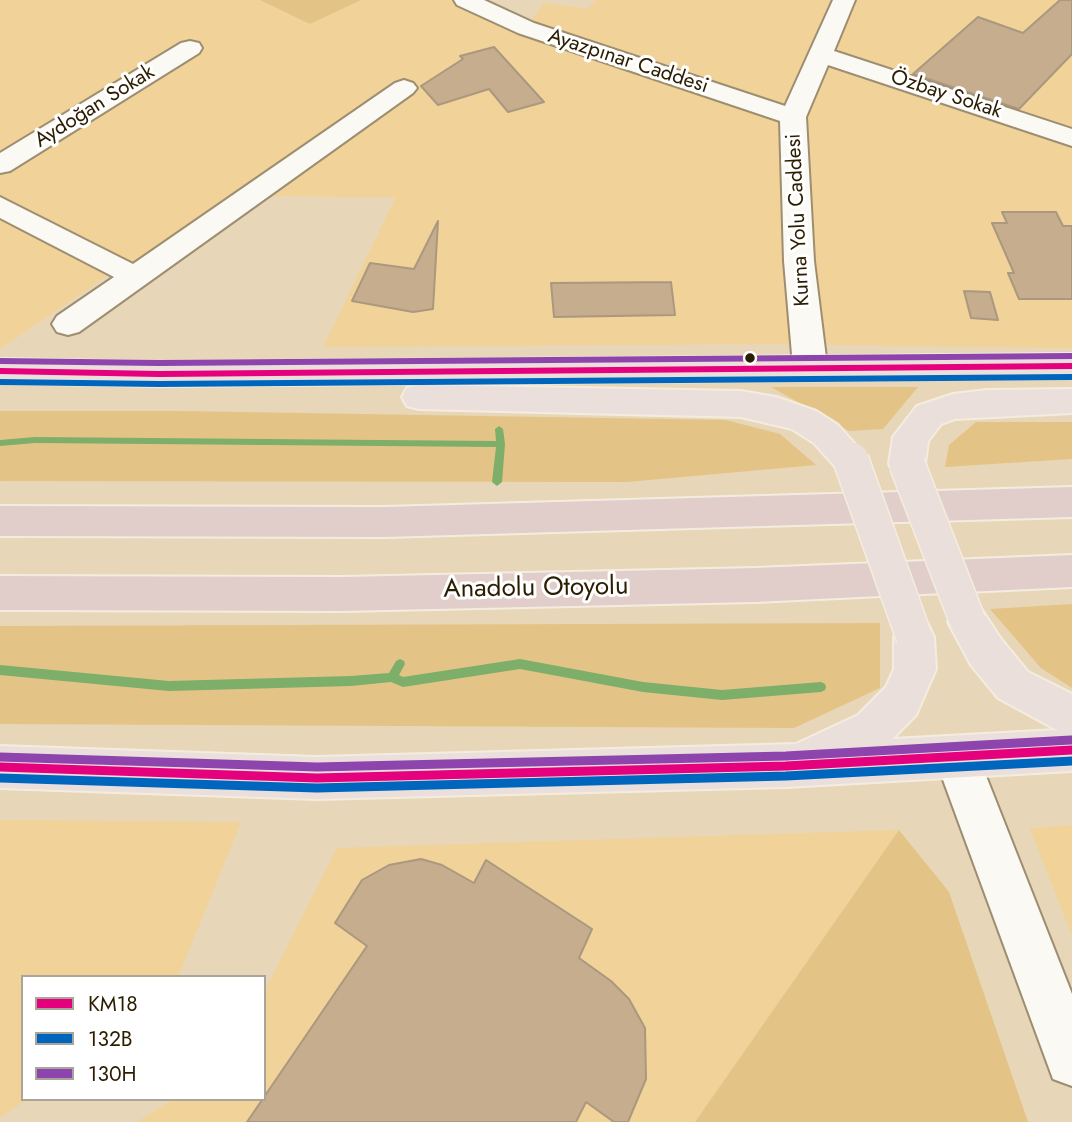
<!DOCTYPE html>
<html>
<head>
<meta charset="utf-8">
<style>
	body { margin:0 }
	#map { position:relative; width:1072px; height:1122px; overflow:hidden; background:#e7d6b7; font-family:Jost,sans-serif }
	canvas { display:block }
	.legend { position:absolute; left:21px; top:975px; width:245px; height:126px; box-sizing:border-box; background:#fff; border:2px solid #aaa599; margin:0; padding:9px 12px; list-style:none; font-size:21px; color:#2b1d00 }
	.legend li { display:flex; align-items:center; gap:14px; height:35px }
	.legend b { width:35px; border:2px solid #aaa599 }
</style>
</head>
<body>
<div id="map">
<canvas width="1072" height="1122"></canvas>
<ul class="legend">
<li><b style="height:9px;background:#e5007d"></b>KM18</li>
<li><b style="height:9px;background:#0065bd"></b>132B</li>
<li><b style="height:9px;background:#8e44ad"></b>130H</li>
</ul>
</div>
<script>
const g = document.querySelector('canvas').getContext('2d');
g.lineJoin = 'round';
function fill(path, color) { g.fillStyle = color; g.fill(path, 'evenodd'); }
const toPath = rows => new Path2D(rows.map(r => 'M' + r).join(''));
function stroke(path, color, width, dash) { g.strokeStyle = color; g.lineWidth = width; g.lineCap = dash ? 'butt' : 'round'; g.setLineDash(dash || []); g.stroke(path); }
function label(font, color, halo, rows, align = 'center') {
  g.font = font + ' Jost,sans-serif'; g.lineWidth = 6; g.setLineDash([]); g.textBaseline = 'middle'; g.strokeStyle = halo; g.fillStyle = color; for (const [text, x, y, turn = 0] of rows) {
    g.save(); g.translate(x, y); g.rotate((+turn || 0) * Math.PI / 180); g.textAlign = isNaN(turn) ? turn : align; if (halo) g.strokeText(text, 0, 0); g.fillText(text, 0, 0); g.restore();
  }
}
const built = toPath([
	[0,0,457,0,523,32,544,3,588,9,596,0,1072,0,1072,348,763,344,323,347,396,197,252,196,126,287,107,276,0,349],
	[0,820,241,822,178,977,23,977,23,1099,28,1099,0,1117],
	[1072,825,1072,935,1030,829],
	[899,830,695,1122,137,1122,174,1099,264,1099,264,992,337,848]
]);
const green = toPath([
	[260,0,361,0,310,24],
	[771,387,918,387,883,429,849,431],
	[0,411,180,411,726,420,780,434,816,465,627,482,0,481],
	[976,422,1072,422,1072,459,945,467,949,445],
	[1072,604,1072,688,1041,668,990,609],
	[880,623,880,688,794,728,0,724,0,626],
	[899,830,949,892,1028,1122,695,1122]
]);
const stream = toPath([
	[499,426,503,429,505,444,502,482,497,486,492,482,496,447,35,443,0,446,0,440,35,437,496,441,495,429,499,426],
	[400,659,404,661,405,664,399,675,403,677,520,659,643,682,722,690,821,682,825,684,826,687,825,690,821,692,722,700,643,692,520,669,403,687,391,682,351,686,169,691,0,675,0,665,169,681,351,676,389,673,396,661,400,659]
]);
const building = toPath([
	[1060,0,1072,0,1072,54,1019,109,913,74,978,17,1023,33,1060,0],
	[494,47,544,102,508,112,489,89,438,105,421,86,463,59,460,56,494,47],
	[1002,212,1056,212,1063,226,1072,226,1072,299,1019,299,1008,273,1014,273,992,223,1007,223,1002,212],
	[438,221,433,309,413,312,352,301,370,263,414,269,438,221],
	[671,282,675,315,554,317,551,283,671,282],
	[964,291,990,292,998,320,971,318,964,291],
	[421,859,442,865,474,883,486,860,592,929,579,958,611,981,629,999,645,1028,646,1079,628,1122,614,1122,586,1102,576,1122,247,1122,367,946,335,923,362,880,389,865,421,859]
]);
const minor = toPath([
	[454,0,484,0,534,23,785,106,833,0,855,0,834,51,1072,129,1072,146,828,65,806,117,814,261,827,366,822,374,810,378,798,374,793,366,784,261,780,121,518,33,457,5,454,0],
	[190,41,199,43,202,48,199,53,10,171,0,173,0,153,181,43,190,41],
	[404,80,413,83,417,88,413,93,79,332,68,335,57,332,52,324,57,316,114,277,0,218,0,197,133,264,395,83,404,80],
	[957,737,973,743,1072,994,1072,1086,1053,1079,935,758,941,743,957,737]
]);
const major = toPath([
	[1072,354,1072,378,159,386,0,383,0,359,159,362,1072,354],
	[419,385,741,391,776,397,816,411,838,425,869,460,864,470,851,474,838,470,814,443,792,429,741,417,419,409,407,406,402,397,407,388,419,385],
	[1072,389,1072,413,955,419,941,424,928,441,925,464,920,474,907,478,894,474,889,464,893,437,917,406,953,394,987,390,1072,389],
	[968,605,982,610,1001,639,1028,672,1072,694,1072,771,786,787,317,799,0,788,0,746,317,757,796,744,858,715,886,687,894,669,894,637,900,624,914,619,928,624,934,637,936,669,916,715,892,739,1057,730,998,698,971,665,948,622,954,610,968,605]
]);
const highway = toPath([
	[1072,487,1072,517,385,537,0,536,0,506,385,507,1072,487],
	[1072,555,1072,587,755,602,343,611,0,610,0,576,343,577,755,568,1072,555]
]);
const majorBridge = toPath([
	[851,460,914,637],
	[907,464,968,622]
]);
const bus1Far1 = toPath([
	[0,371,159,374,1072,366]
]);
const bus1 = toPath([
	[0,767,317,778,786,766,1072,750]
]);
const bus2Far1 = toPath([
	[0,382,159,384,1072,377]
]);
const bus2 = toPath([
	[0,778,317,788,786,776,1072,761]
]);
const bus3Far1 = toPath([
	[0,361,159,363,1072,356]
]);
const bus3 = toPath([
	[0,757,317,767,786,756,1071,740]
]);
const markers = [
	[750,358,6,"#2b1d00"]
];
const farStreetnames = [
	["Ayazpınar Caddesi",628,62,18],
	["Özbay Sokak",946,95,18],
	["Aydoğan Sokak",95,107,-32],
	["Kurna Yolu Caddesi",799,220,-93]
];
const streetNames = [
	["Anadolu Otoyolu",536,589,-1]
];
fill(built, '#f1d298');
fill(green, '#e4c486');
fill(stream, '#7dae6a');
fill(building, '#c5ad8e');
stroke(building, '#aa987f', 2);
stroke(minor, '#9d8e71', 4);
stroke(major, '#f4eddf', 4);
stroke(highway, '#f4eddf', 4);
fill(minor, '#fbf9f4');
fill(major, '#ebdfdb');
fill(highway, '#e1ceca');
stroke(majorBridge, '#f4eddf', 38, []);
stroke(majorBridge, '#ebdfdb', 35);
stroke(bus1Far1, '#e5007d', 6);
stroke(bus1, '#e5007d', 9);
stroke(bus2Far1, '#0065bd', 6);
stroke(bus2, '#0065bd', 9);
stroke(bus3Far1, '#8e44ad', 6);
stroke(bus3, '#8e44ad', 9);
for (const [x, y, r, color] of markers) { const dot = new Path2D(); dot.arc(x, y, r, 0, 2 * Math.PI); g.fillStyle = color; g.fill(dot); stroke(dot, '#fff', 2.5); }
label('21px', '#2b1d00', '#fff', farStreetnames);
label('26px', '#2b1d00', '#fff', streetNames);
</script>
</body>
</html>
